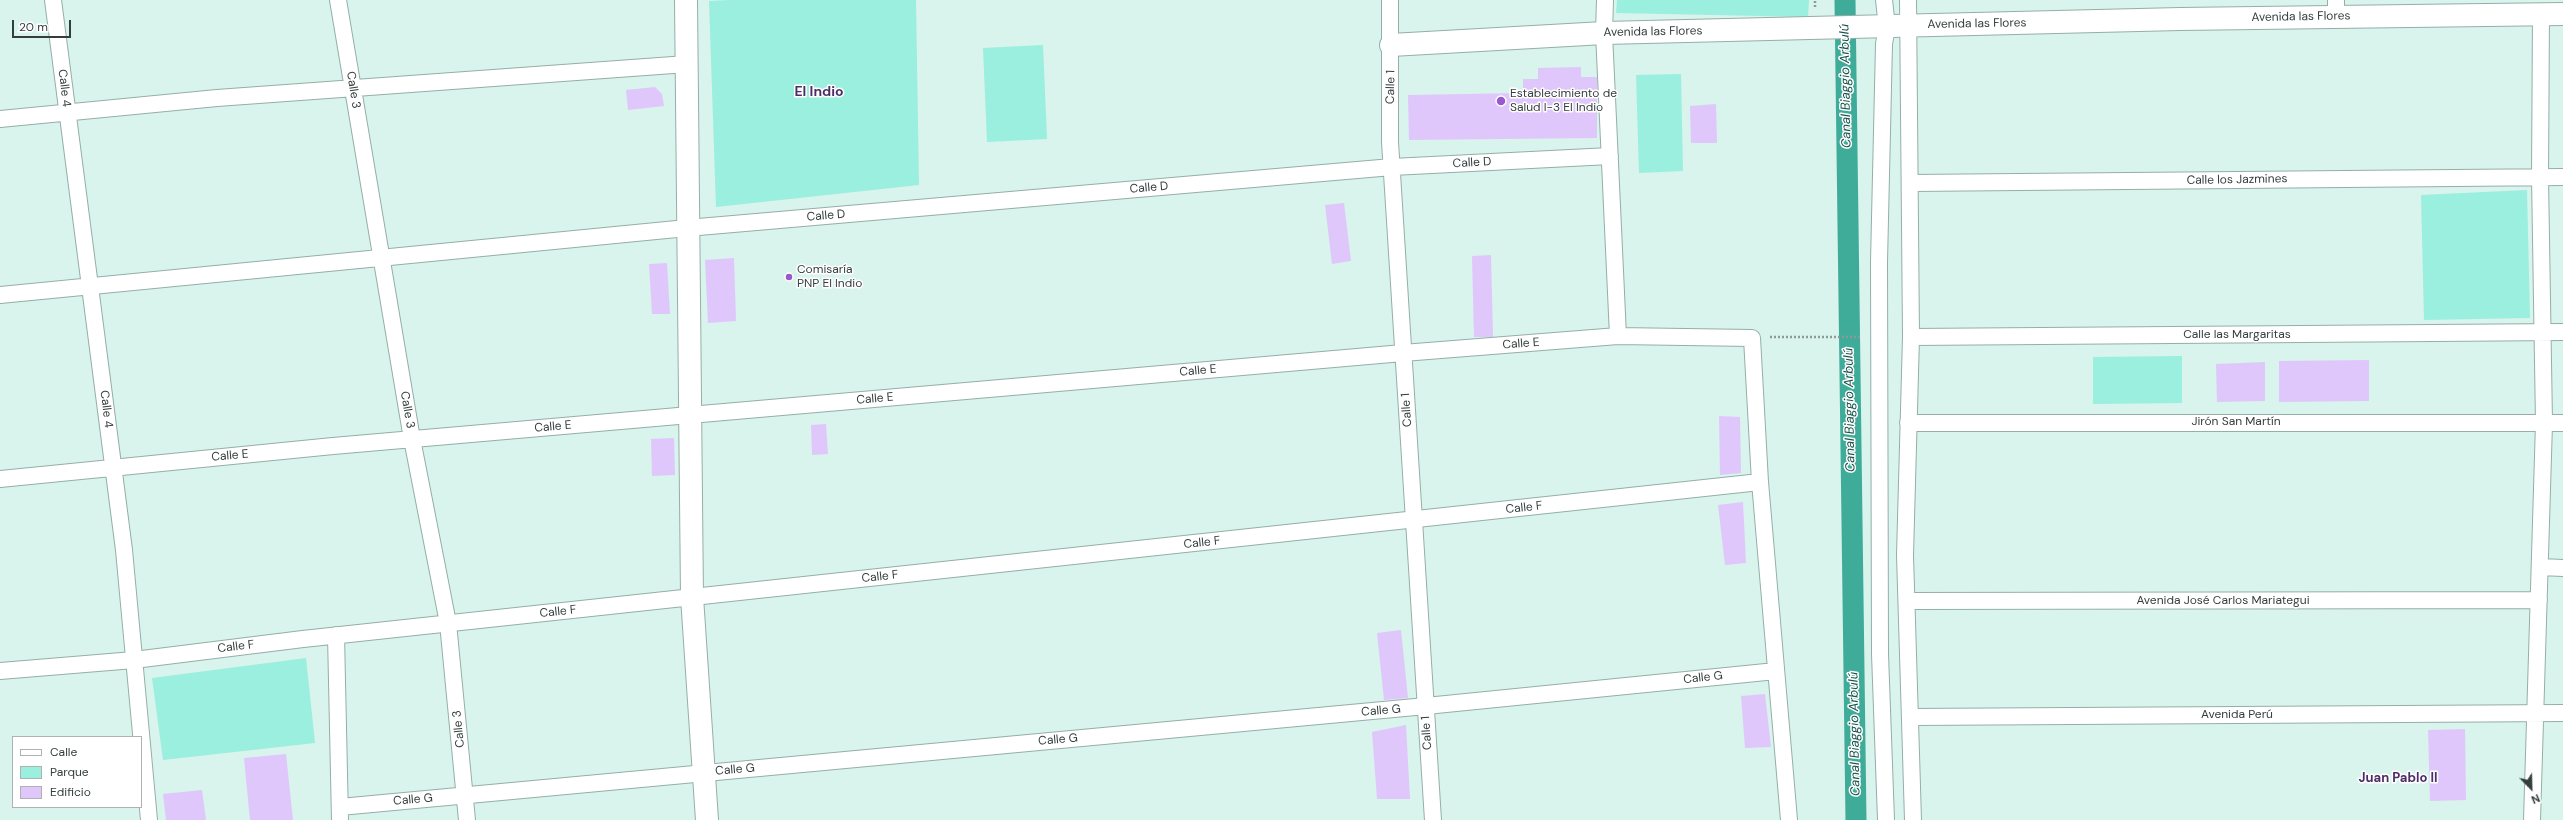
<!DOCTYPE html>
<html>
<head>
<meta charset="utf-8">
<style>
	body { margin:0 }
	#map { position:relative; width:2563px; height:820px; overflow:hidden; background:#d9f3ed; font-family:"DM Sans",sans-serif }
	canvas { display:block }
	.legend { position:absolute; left:12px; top:736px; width:130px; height:72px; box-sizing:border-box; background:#fff; border:1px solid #aeb2b1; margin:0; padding:5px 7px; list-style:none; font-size:12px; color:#343e3c }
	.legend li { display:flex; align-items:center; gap:8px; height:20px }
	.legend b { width:20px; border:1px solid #aeb2b1 }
	.north { position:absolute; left:2511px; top:768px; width:40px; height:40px; -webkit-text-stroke:3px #fff; paint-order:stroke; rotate:157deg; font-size:11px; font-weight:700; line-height:16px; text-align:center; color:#343e3c }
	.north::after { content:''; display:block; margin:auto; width:14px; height:18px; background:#343e3c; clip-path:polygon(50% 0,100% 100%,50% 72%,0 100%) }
	.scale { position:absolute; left:12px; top:20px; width:59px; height:18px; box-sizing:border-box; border:2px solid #343e3c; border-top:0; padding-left:5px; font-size:12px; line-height:14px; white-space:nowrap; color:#343e3c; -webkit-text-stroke:3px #fff; paint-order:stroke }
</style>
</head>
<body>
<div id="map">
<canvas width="2563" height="820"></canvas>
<ul class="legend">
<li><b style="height:5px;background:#fff"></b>Calle</li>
<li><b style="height:11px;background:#9aefde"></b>Parque</li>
<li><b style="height:11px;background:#e0c7fb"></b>Edificio</li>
</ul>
<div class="north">N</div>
<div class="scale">20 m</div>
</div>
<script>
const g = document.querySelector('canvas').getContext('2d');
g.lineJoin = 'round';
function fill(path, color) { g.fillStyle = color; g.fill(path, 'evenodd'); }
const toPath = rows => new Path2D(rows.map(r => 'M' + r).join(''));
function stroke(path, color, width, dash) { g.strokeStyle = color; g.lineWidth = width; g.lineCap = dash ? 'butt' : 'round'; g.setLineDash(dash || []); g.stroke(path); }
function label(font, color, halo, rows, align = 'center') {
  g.font = font + ' "DM Sans",sans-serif'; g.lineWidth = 3; g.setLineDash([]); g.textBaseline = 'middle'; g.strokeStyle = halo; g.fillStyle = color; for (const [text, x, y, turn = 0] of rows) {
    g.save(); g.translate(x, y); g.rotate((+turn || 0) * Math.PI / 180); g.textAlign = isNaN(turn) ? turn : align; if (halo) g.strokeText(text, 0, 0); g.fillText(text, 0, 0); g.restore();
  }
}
const green = toPath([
	[731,0,916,0,919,185,716,207,709,1],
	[1617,0,1809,0,1808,17,1616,13],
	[1043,45,1047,139,987,142,983,48],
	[1681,74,1683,171,1639,173,1636,75],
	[2527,190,2530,318,2424,320,2421,195],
	[2182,356,2182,403,2093,404,2093,357],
	[306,658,315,743,163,760,152,678]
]);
const canal = toPath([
	[1845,0,1856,820]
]);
const building = toPath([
	[1581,67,1581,77,1597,77,1597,138,1409,140,1408,95,1523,93,1523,79,1538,79,1538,68],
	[655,87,662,94,664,106,628,110,626,90],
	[1716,104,1717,143,1691,143,1690,106],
	[1344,203,1351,261,1332,264,1325,205],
	[1491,255,1493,337,1474,337,1472,256],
	[734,258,736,321,708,323,705,260],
	[667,263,670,314,652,314,649,264],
	[2369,360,2369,401,2279,402,2279,361],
	[2265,362,2265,401,2217,402,2216,364],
	[1719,416,1740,417,1741,473,1720,475],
	[826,424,828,454,812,455,811,425],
	[674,438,675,475,652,476,651,439],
	[1743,502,1746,563,1725,565,1718,505],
	[1401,630,1408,698,1384,700,1377,633],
	[1765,694,1771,747,1745,748,1741,696],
	[1406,725,1410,799,1377,799,1372,732],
	[2465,729,2466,800,2430,801,2428,730],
	[286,754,293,820,250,820,244,758],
	[202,790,206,820,166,820,163,794]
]);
const path = toPath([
	[1815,7,1815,0],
	[1770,337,1861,337]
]);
const street = toPath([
	[53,0,124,550,149,820],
	[338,0,412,439,448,623,467,820],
	[1390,0,1390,142,1433,820],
	[1605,0,1604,33,1618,336],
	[1884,0,1887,27,1884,44,1879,262,1880,654,1886,820],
	[1908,0,1911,337,1905,555,1913,820],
	[2336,0,2336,17],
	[0,119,217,98,687,64],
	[1911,183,2563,177],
	[0,295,687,228,1392,167,1610,156],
	[1911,337,2563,332],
	[1908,423,2563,423],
	[0,479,333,446,1403,353,1618,336,1752,338,1760,482,1789,820],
	[2541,567,2563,568],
	[1907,601,2539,600],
	[336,635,340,820],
	[0,671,134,660,303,639,1760,482],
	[1910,717,2563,713],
	[340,807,1426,706,1776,671],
	[2532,820,2544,423,2540,177,2541,14]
]);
const secondary = toPath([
	[686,0,692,597,707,820],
	[1391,45,1604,33,2180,19,2563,14]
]);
const markers = [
	[1501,101,5,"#9958ce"],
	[789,277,4,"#9958ce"]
];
const streetNames = [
	["Avenida las Flores",2301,17,-1],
	["Avenida las Flores",1977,24,-1],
	["Avenida las Flores",1653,32,-1],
	["Calle 1",1391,87,-89],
	["Calle 4",64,88,83],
	["Calle 3",353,90,81],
	["Calle D",1472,163,-3],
	["Calle los Jazmines",2237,180,-1],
	["Calle D",1149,188,-5],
	["Calle D",826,216,-5],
	["Calle las Margaritas",2237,335],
	["Calle E",1521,344,-4],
	["Calle E",1198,371,-5],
	["Calle E",875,399,-5],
	["Calle 4",106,409,83],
	["Calle 3",407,410,80],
	["Calle 1",1407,410,-94],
	["Jirón San Martín",2236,422],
	["Calle E",553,427,-5],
	["Calle E",230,456,-5],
	["Calle F",1524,508,-6],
	["Calle F",1202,543,-6],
	["Calle F",880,577,-6],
	["Avenida José Carlos Mariategui",2223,601],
	["Calle F",558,612,-6],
	["Calle F",236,647,-7],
	["Calle G",1703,678,-6],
	["Calle G",1381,711,-5],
	["Avenida Perú",2237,715],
	["Calle 3",459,729,-96],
	["Calle 1",1427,733,-94],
	["Calle G",1058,740,-5],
	["Calle G",735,770,-5],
	["Calle G",413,800,-5]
];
const poiNames = [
	["Establecimiento de",1510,94],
	["Salud I-3 El Indio",1510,108],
	["Comisaría",797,270],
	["PNP El Indio",797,284]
];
const waterNames = [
	["Canal Biaggio Arbulú",1846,86,-91],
	["Canal Biaggio Arbulú",1850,410,-91],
	["Canal Biaggio Arbulú",1855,734,-91]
];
const neighbourhoodNames = [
	["Juan Pablo II",2398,779]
];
const quarterNames = [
	["El Indio",819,92]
];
fill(green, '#9aefde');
stroke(canal, '#3fab99', 21);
fill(building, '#e0c7fb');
stroke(street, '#95aea9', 18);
stroke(secondary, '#95aea9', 24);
stroke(path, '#899b97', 2.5, [2, 2]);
stroke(street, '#fff', 16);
stroke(secondary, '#fff', 22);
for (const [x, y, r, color] of markers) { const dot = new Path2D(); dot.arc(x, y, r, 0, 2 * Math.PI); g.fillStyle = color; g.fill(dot); stroke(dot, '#fff', 1.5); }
label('12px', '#343e3c', '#fff', streetNames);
label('12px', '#343e3c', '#fff', poiNames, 'left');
label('italic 13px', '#175349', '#fff', waterNames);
label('bold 13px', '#4c2d67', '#fff', neighbourhoodNames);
label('bold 14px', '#4c2d67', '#fff', quarterNames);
</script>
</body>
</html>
